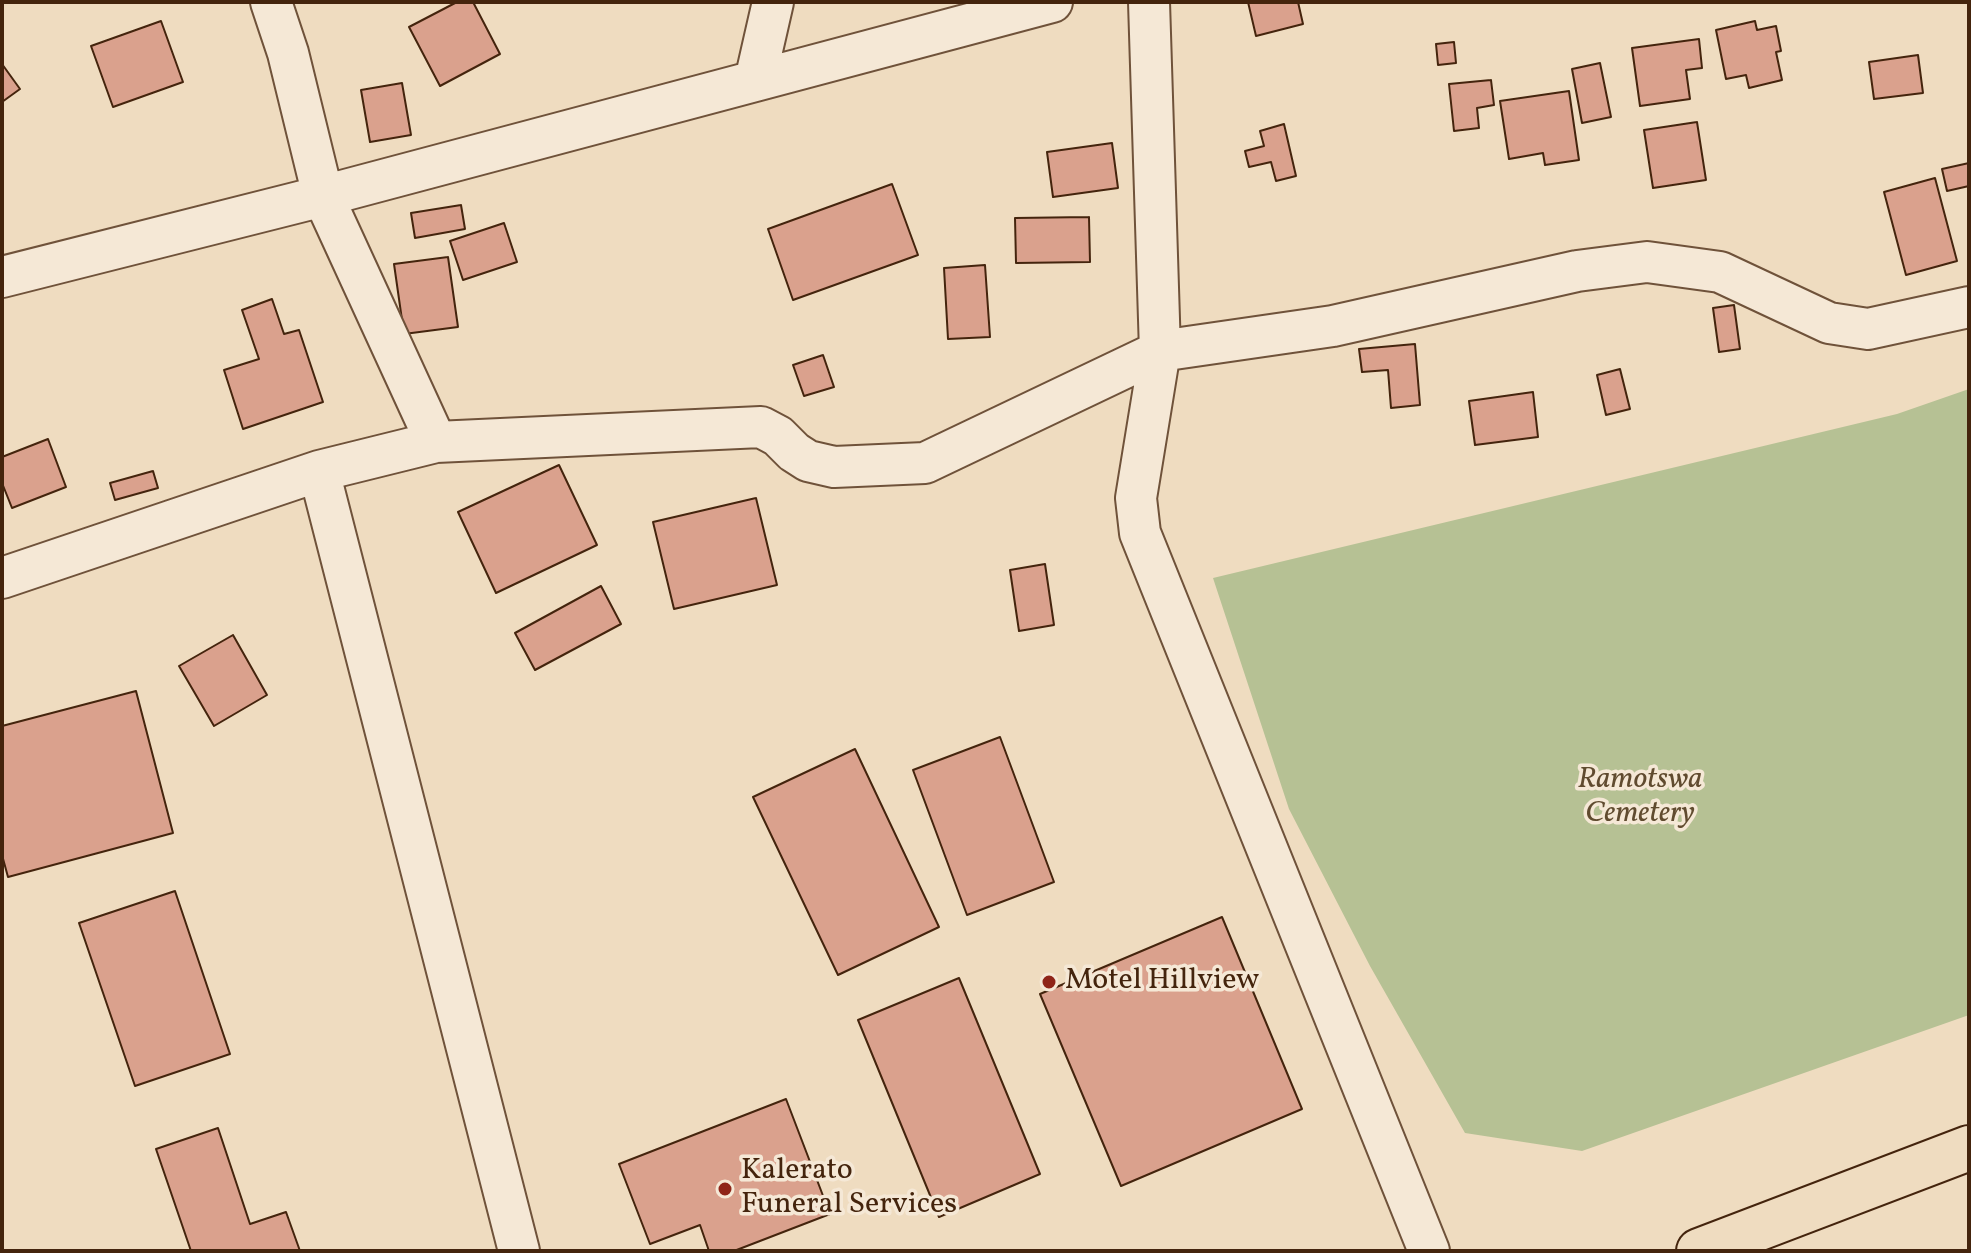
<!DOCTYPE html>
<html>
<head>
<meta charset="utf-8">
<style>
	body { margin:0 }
	#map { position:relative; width:1971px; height:1253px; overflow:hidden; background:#efdcc0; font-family:Vollkorn,serif }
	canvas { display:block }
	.frame { position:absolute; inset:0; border:4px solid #44240d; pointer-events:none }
</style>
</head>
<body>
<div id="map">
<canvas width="1971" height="1253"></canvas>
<div class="frame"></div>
</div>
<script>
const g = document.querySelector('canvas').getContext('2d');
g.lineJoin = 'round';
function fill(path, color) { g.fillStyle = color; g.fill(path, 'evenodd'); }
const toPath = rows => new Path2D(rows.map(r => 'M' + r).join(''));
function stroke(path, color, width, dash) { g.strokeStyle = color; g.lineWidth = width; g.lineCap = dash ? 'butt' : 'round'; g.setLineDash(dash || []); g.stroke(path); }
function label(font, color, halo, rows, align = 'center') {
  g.font = font + ' Vollkorn,serif'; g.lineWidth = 7; g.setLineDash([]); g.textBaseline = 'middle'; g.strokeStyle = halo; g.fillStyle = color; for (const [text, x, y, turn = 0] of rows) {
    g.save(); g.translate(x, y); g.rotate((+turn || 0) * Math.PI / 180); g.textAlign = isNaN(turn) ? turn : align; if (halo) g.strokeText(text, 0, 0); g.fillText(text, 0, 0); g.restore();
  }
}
const green = toPath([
	[1969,389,1969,1015,1582,1151,1465,1133,1370,966,1289,809,1213,578,1897,414]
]);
const building = toPath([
	[457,2,473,2,500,54,440,86,409,27,457,2],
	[1248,2,1298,2,1303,24,1256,36,1248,2],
	[161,21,183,82,113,107,91,46,161,21],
	[1755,21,1757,30,1776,26,1781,51,1776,52,1782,80,1749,88,1746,75,1726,79,1716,30,1755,21],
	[1699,39,1702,68,1686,70,1690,99,1640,106,1632,48,1699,39],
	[1454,42,1456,63,1438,65,1436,44,1454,42],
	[1918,55,1923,93,1874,99,1869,62,1918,55],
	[1600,63,1611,117,1582,123,1572,69,1600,63],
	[2,64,20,89,2,102,2,64],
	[1491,80,1494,105,1477,108,1479,128,1454,131,1449,84,1491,80],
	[402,83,411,135,370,142,361,90,402,83],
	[1569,91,1579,160,1545,165,1543,153,1509,159,1500,101,1569,91],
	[1697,122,1706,180,1653,188,1644,130,1697,122],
	[1284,124,1296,176,1276,181,1271,162,1249,167,1245,151,1264,146,1260,131,1284,124],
	[1112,143,1118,188,1053,197,1047,152,1112,143],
	[1969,163,1969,186,1947,191,1942,169,1969,163],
	[1935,178,1957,261,1906,275,1884,192,1935,178],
	[892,184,918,255,793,300,768,229,892,184],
	[461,205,465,229,415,238,411,213,461,205],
	[1089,217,1090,262,1016,263,1015,218,1089,217],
	[504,223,517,262,463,280,450,241,504,223],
	[448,257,458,327,404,334,394,264,448,257],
	[985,265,990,337,948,339,944,268,985,265],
	[272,299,284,334,299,330,323,402,243,429,224,370,259,359,242,310,272,299],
	[1734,305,1740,349,1719,352,1713,308,1734,305],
	[1415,344,1420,405,1391,408,1388,370,1362,372,1359,349,1415,344],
	[823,355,834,387,804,396,793,365,823,355],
	[1620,369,1630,409,1606,415,1597,375,1620,369],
	[1533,392,1538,437,1475,445,1469,401,1533,392],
	[48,439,66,487,12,508,2,483,2,457,48,439],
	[559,465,597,545,496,593,458,512,559,465],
	[153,471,158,488,115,500,110,483,153,471],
	[756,498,777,585,674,609,653,522,756,498],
	[1045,564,1054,625,1019,631,1010,570,1045,564],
	[601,586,621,624,535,670,515,633,601,586],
	[233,635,267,695,214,726,179,666,233,635],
	[136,691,173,833,8,877,2,855,2,726,136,691],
	[1000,737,1054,882,967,915,913,770,1000,737],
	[855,749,939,927,838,975,753,797,855,749],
	[175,891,230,1054,135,1086,79,923,175,891],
	[1222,917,1302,1109,1121,1186,1040,994,1222,917],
	[959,978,1040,1174,939,1217,858,1020,959,978],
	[786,1099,830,1214,734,1251,709,1251,700,1225,650,1244,619,1164,786,1099],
	[218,1128,250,1224,286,1212,300,1251,191,1251,156,1149,218,1128]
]);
const minor = toPath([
	[271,2,288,53,323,196,436,442],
	[1149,2,1160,351,1136,498,1140,533,1429,1251],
	[755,81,773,2],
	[2,277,323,196,1052,2],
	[319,471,519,1251],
	[2,578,319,471,436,442,761,427,778,436,794,452,808,461,834,467,925,463,1160,351,1333,326,1577,271,1647,262,1720,272,1829,323,1868,329,1969,307]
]);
const major = toPath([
	[1699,1251,1969,1148]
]);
const markers = [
	[1049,982,8,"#8f2418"],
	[725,1189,8,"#8f2418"]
];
const parkNames = [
	["Ramotswa",1640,781],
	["Cemetery",1640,815]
];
const poiNames = [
	["Motel Hillview",1065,982],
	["Kalerato",741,1172],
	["Funeral Services",741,1206]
];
fill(green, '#b6c194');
fill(building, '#daa18d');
stroke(building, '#44240d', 2);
stroke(minor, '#6f523a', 44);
stroke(major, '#44240d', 48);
stroke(minor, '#f5e8d6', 40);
stroke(major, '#efdcc0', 44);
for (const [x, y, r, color] of markers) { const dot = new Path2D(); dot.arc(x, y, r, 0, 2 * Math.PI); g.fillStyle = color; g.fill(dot); stroke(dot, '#f5e8d6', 3); }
label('italic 30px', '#604b2f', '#f5e8d6', parkNames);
label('30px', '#44240d', '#f5e8d6', poiNames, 'left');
</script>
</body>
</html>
